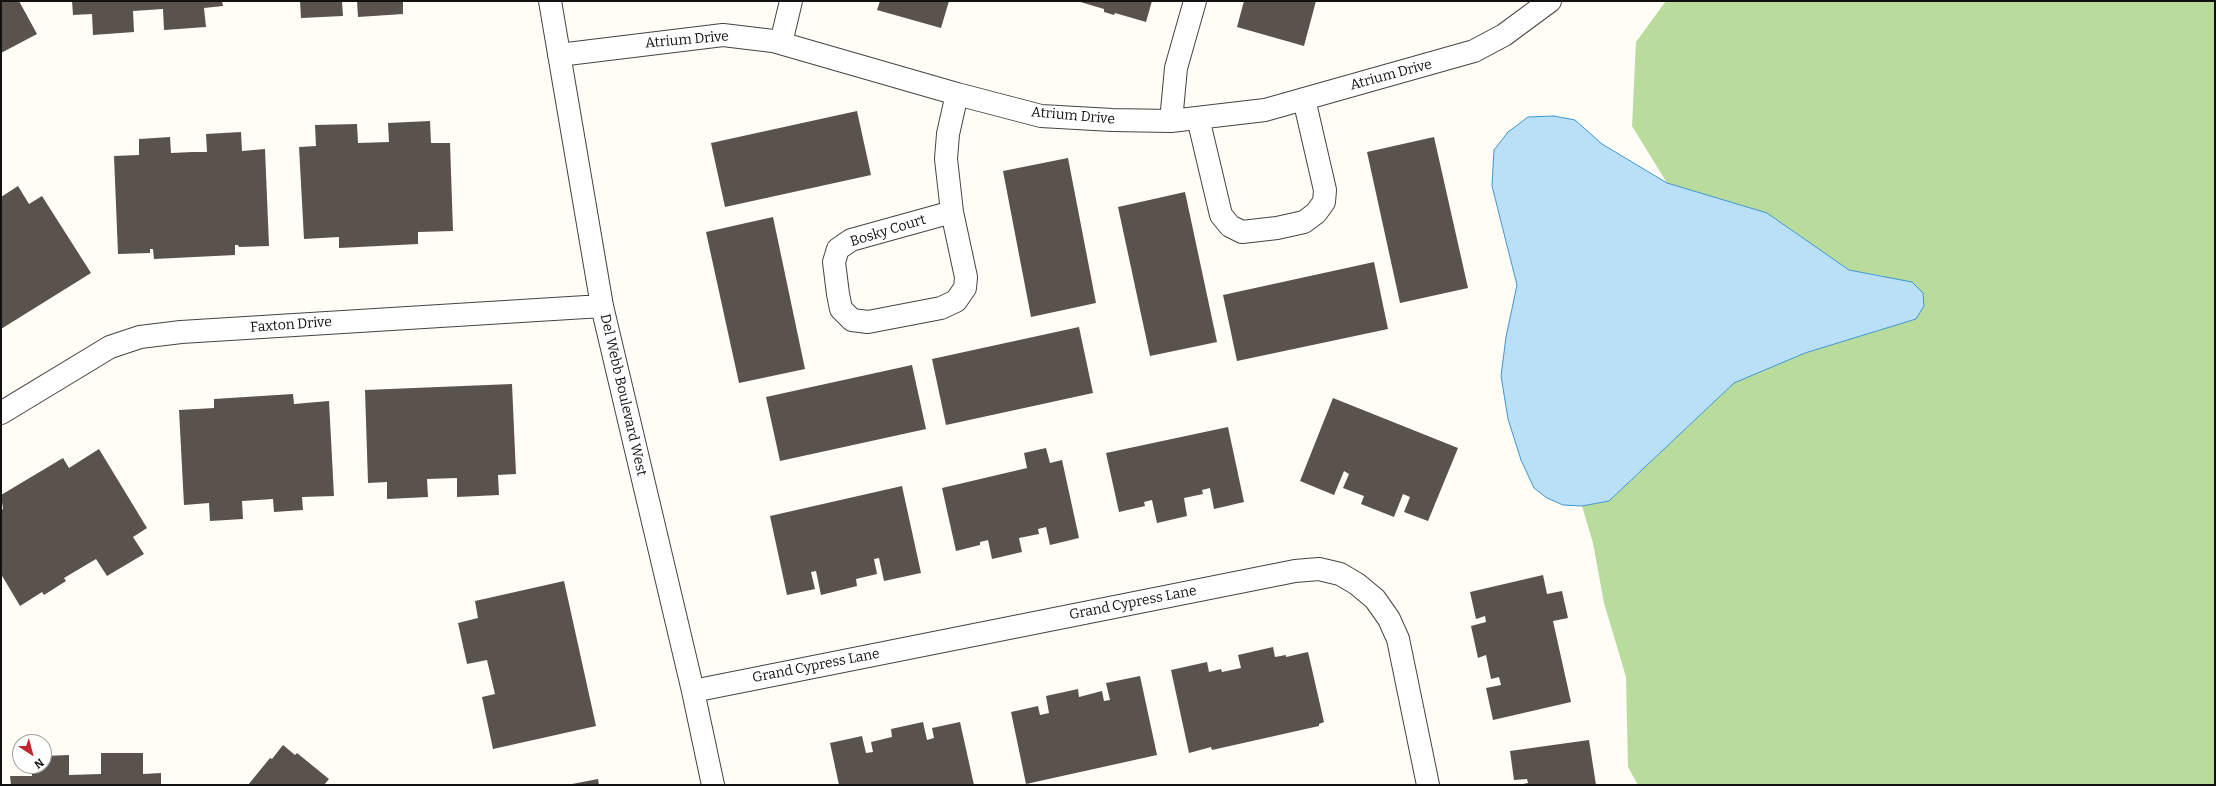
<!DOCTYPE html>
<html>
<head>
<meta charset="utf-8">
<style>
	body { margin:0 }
	#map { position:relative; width:2216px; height:786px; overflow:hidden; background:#fffdf5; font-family:Bitter,serif }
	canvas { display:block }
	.frame { position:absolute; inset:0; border:2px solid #111; pointer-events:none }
	.north { position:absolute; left:12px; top:734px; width:40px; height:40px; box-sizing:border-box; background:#fff; border:1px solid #a0a0a0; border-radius:50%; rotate:144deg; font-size:11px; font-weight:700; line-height:16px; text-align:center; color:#111 }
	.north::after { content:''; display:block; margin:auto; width:14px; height:18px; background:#c4262e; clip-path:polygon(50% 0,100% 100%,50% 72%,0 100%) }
</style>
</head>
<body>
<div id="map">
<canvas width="2216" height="786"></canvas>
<div class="frame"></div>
<div class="north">N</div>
</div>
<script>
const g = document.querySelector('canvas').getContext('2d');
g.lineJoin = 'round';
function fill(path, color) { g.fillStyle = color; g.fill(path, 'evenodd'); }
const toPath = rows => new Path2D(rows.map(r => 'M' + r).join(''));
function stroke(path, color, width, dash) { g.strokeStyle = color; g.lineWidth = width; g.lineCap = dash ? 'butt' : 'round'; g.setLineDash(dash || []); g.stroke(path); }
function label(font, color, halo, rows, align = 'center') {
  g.font = font + ' Bitter,serif'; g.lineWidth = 4; g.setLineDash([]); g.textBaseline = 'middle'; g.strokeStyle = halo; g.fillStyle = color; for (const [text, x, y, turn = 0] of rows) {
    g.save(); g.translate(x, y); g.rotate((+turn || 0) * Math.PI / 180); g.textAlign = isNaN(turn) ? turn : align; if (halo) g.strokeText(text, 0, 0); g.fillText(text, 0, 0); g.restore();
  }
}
const forest = toPath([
	[1666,1,2215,1,2215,785,1638,785,1628,767,1626,677,1604,603,1593,543,1582,506,1609,501,1734,383,1805,353,1916,319,1923,306,1884,276,1849,270,1767,213,1667,183,1632,126,1636,42]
]);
const water = toPath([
	[1554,116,1575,120,1602,144,1667,183,1767,213,1849,270,1912,282,1923,293,1924,306,1916,319,1805,353,1734,383,1609,501,1582,506,1563,505,1547,498,1534,488,1521,460,1508,419,1501,376,1506,337,1517,285,1492,186,1494,150,1508,132,1528,117,1554,116]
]);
const building = toPath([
	[1,1,19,1,37,34,1,53],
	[72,1,222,1,223,6,204,8,206,27,164,30,163,9,133,11,134,32,93,35,92,14,73,15],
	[300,1,342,1,343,16,301,18],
	[357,1,403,1,403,14,358,17],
	[880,1,949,1,941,28,877,10],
	[1077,1,1152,1,1146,22,1115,13,1114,15,1104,12,1104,9],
	[1244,1,1316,1,1304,46,1237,27],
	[857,111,871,175,725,207,711,143],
	[430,121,431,143,450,143,453,231,418,232,418,244,339,248,339,237,304,239,299,147,316,146,315,125,357,124,358,143,389,142,388,123],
	[241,132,242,151,265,149,269,246,239,247,238,245,235,245,235,255,154,259,153,249,150,249,150,253,118,254,114,156,139,155,139,139,170,137,171,153,192,152,207,152,206,134],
	[1434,137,1468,288,1400,303,1367,152],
	[1068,158,1096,303,1031,317,1003,171],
	[18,186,29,204,42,196,91,273,1,329,1,197],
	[1185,192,1217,342,1150,356,1118,207],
	[773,217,805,369,739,383,706,232],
	[1374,262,1388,329,1237,361,1223,295],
	[1079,327,1093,393,946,425,932,359],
	[912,365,926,429,780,461,766,397],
	[512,384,516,474,498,475,499,495,457,497,457,478,427,479,428,497,387,499,387,482,368,483,365,390],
	[293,394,294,404,329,401,334,496,302,497,303,510,274,512,273,499,242,501,243,519,210,521,209,503,184,505,179,410,214,408,214,399],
	[1333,398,1458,448,1428,521,1404,512,1410,497,1403,494,1394,517,1361,504,1364,496,1343,488,1349,474,1344,471,1334,495,1300,481],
	[1228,427,1244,502,1214,509,1210,488,1202,490,1203,494,1184,498,1187,516,1157,523,1152,500,1144,502,1145,506,1119,512,1106,453],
	[1046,448,1050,463,1062,460,1079,538,1050,545,1046,527,1038,529,1039,534,1019,538,1022,552,992,559,988,540,980,542,980,545,956,551,942,488,1027,468,1024,453],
	[99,449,147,528,133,537,144,554,107,576,96,559,64,578,66,581,44,595,42,592,20,606,1,574,1,510,3,509,1,495,63,458,69,468],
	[902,486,921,573,884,581,879,558,874,559,877,574,856,579,857,586,821,595,816,571,811,572,815,589,787,595,770,516],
	[1543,575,1547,594,1562,591,1568,618,1553,621,1571,702,1493,720,1486,688,1501,685,1499,677,1491,679,1486,655,1478,658,1471,626,1486,622,1485,616,1476,619,1470,592],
	[564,581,596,726,493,749,482,697,495,694,487,660,467,664,458,623,478,618,475,601],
	[1273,647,1275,657,1286,655,1286,657,1308,652,1324,722,1319,724,1319,726,1212,750,1211,747,1189,753,1171,670,1207,662,1209,672,1221,669,1222,672,1241,668,1238,655],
	[1140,676,1157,755,1026,784,1011,712,1038,706,1040,715,1049,713,1046,696,1078,689,1079,697,1102,691,1104,701,1110,700,1106,683],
	[923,722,927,740,934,738,932,728,960,722,974,785,839,785,830,743,862,736,866,753,873,752,871,742,892,737,891,729],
	[1589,740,1596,785,1518,785,1528,783,1527,779,1514,780,1510,751],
	[283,745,295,755,297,753,329,779,324,785,248,785,270,758,272,759],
	[101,753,143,753,143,774,161,773,161,785,11,785,10,776,32,776,32,766,44,766,44,756,69,755,69,775,101,774],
	[598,779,599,785,572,785,572,784]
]);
const minor = toPath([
	[550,1,602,306,693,691,713,785],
	[781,43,791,1],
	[559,55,723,35,773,41,957,94,1041,116,1112,120,1171,121,1265,110,1474,51,1504,35,1550,1],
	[1198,118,1221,215,1230,226,1242,232,1277,228,1304,222,1316,213,1324,202,1325,190,1304,99],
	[1171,121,1176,68,1195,1],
	[952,212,851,240,838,249,834,262,838,294,841,309,852,320,868,322,941,308,956,301,965,288,966,277,952,212,946,159,948,134,957,94],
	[1,413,110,347,140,337,181,332,602,306],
	[693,691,1295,571,1319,569,1340,574,1357,584,1375,599,1389,619,1398,639,1428,785]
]);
const streetNames = [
	["Atrium Drive",687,40,-5],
	["Atrium Drive",1391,75,-15],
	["Atrium Drive",1073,116,5],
	["Bosky Court",888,231,-17],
	["Faxton Drive",291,325,-4],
	["Del Webb Boulevard West",623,395,77],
	["Grand Cypress Lane",1133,603,-11],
	["Grand Cypress Lane",816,666,-11]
];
fill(forest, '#b9dc9c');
fill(water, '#b9e0f7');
stroke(water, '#3f96cf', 1);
fill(building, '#5a524d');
stroke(minor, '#444', 24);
stroke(minor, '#fff', 22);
label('14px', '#111', '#fff', streetNames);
</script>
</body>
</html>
